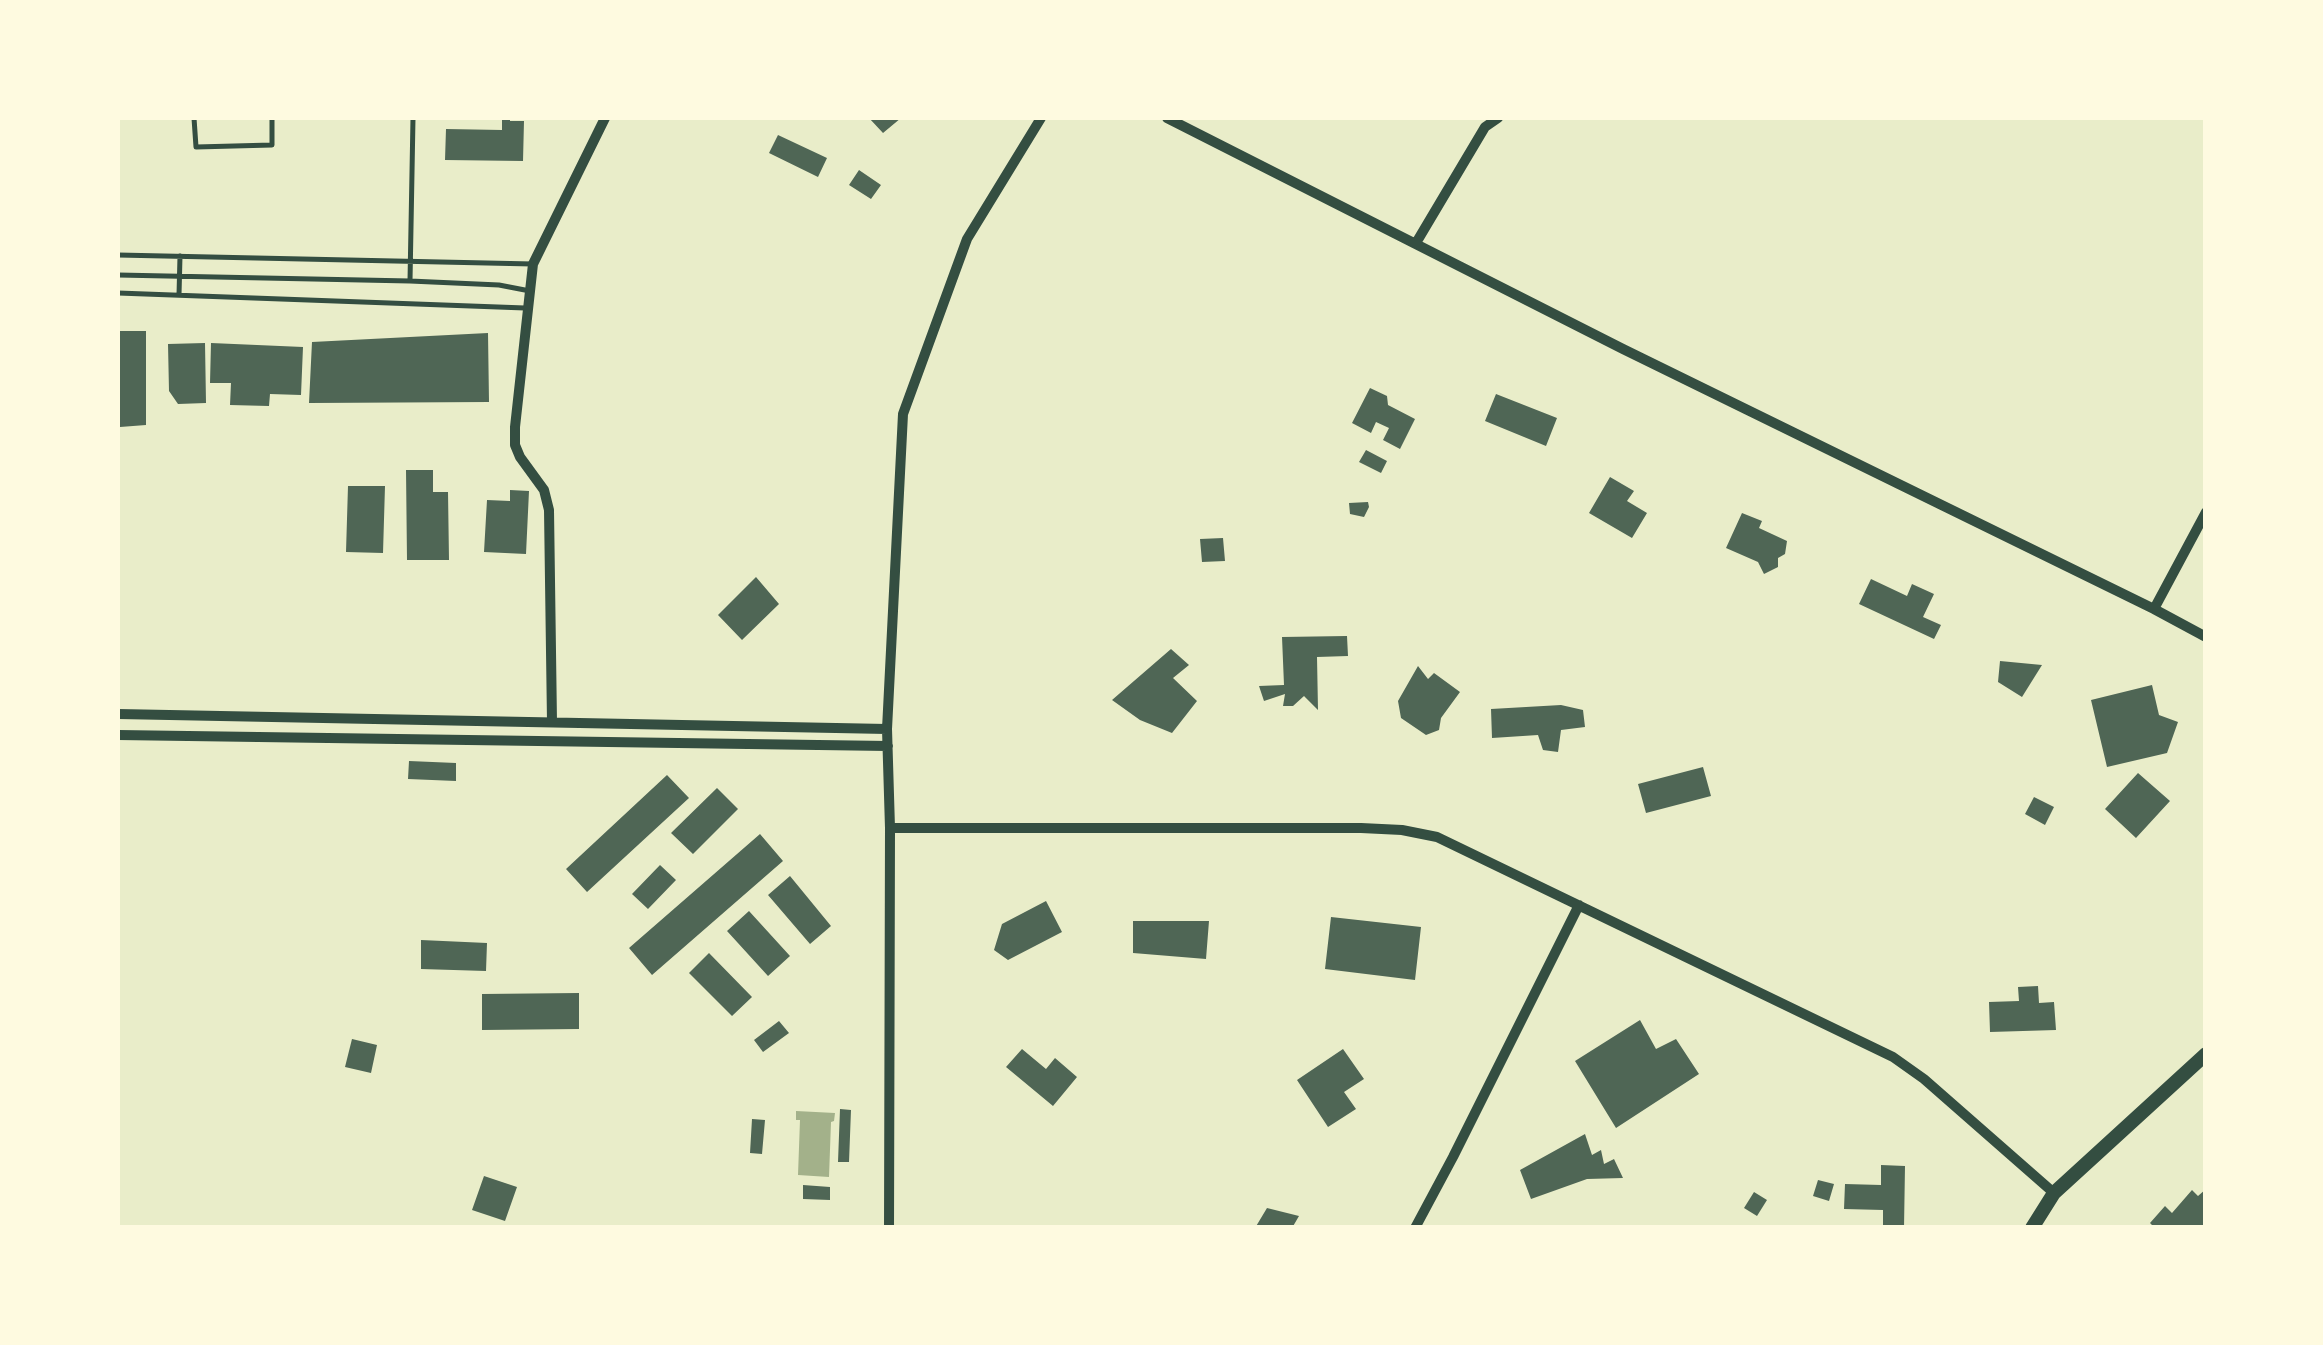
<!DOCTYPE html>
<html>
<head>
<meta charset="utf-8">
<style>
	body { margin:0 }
	#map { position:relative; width:2323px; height:1345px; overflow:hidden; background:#e9edc9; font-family:"IBM Plex Sans",sans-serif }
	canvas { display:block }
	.frame { position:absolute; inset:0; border:120px solid #fefae0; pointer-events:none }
</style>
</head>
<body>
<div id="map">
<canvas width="2323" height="1345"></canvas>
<div class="frame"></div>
</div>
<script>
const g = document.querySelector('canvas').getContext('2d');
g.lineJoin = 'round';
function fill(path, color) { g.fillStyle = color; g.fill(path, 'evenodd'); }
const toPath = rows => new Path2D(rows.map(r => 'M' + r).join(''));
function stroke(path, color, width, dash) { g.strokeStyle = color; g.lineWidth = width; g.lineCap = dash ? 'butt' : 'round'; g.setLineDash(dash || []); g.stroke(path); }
const water = toPath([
	[796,1111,835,1113,834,1121,831,1122,829,1177,798,1175,800,1120,796,1120]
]);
const building = toPath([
	[502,118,510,118,510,121,524,121,523,161,445,160,446,129,502,130],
	[869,118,901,118,883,133],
	[778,135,827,158,818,177,769,153],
	[859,170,881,185,871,199,849,185],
	[118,331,146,331,146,425,120,427],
	[488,333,489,402,309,403,312,342],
	[205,343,206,403,178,404,169,391,168,344],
	[211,343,303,347,301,395,270,394,269,406,230,405,231,383,210,383],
	[1370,388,1387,396,1388,405,1415,419,1400,449,1383,440,1389,428,1376,422,1371,433,1352,423],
	[1496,394,1557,418,1546,446,1485,421],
	[1366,450,1387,461,1381,473,1359,462],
	[406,470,433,470,433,492,448,492,449,560,407,560],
	[1610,477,1634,491,1627,501,1647,513,1632,538,1589,513],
	[348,486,385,486,383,553,346,552],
	[510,490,529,491,526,554,484,552,487,500,510,501],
	[1368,502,1369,507,1364,517,1350,514,1349,503],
	[1742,513,1762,521,1759,528,1787,541,1785,554,1778,558,1778,567,1764,574,1758,562,1726,548],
	[1223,538,1225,561,1202,562,1200,539],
	[756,577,779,604,742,640,718,615],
	[1871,579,1907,596,1912,584,1934,594,1923,617,1941,625,1934,639,1859,604],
	[1347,636,1348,656,1317,657,1318,710,1304,696,1293,706,1283,706,1285,694,1264,701,1259,686,1284,685,1282,637],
	[1171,649,1189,665,1173,678,1197,701,1172,733,1140,720,1112,700],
	[2000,661,2042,665,2022,697,1998,682],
	[1418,666,1428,679,1434,673,1460,692,1441,718,1439,730,1426,735,1401,718,1398,701],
	[2152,685,2159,715,2178,722,2167,753,2107,767,2091,700],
	[1561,705,1583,710,1585,727,1561,730,1558,752,1543,750,1538,735,1492,738,1491,709],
	[409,761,456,763,456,781,408,779],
	[1703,767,1711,796,1646,813,1638,784],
	[2138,773,2170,801,2136,838,2105,809],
	[667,775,689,798,587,892,566,869],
	[717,788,738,809,693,854,671,833],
	[2034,797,2054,807,2045,825,2025,814],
	[760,834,783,861,652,975,629,948],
	[660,865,676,880,648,909,632,894],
	[790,876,831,926,810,944,768,895],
	[1046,901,1062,932,1008,960,994,950,1002,924],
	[749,911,790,956,768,976,727,931],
	[1331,917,1421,927,1415,980,1325,969],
	[1133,921,1209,921,1206,959,1133,953],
	[421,940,487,943,486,971,421,969],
	[709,953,752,997,732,1016,689,973],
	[2038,986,2039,1003,2054,1002,2056,1030,1990,1032,1989,1002,2019,1001,2018,987],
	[579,993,579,1029,482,1030,482,994],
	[1640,1020,1656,1049,1676,1039,1699,1074,1616,1128,1575,1061],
	[779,1021,789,1033,763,1052,754,1040],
	[352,1039,377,1045,371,1073,345,1067],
	[1022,1049,1046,1069,1055,1058,1077,1077,1053,1106,1006,1067],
	[1343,1049,1364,1079,1344,1092,1356,1109,1328,1127,1297,1080],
	[840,1109,851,1110,849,1162,838,1162],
	[752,1119,765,1120,762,1154,750,1153],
	[1585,1134,1592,1155,1601,1150,1604,1164,1614,1159,1623,1178,1587,1179,1531,1199,1520,1170],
	[1881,1165,1905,1166,1904,1228,1883,1228,1883,1210,1844,1209,1845,1184,1881,1185],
	[484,1176,517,1187,505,1221,472,1210],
	[1818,1180,1834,1184,1829,1201,1813,1196],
	[803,1185,830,1187,830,1200,803,1199],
	[2206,1189,2206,1228,2155,1228,2150,1223,2165,1206,2172,1213,2192,1190,2198,1196],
	[1754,1192,1767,1200,1757,1216,1744,1208],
	[1267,1208,1299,1216,1292,1228,1255,1228]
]);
const service = toPath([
	[194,118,196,147,272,145,272,118],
	[118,255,533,264],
	[118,275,410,281,499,285,530,291],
	[410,281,413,118],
	[118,293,525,308],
	[179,295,180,256]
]);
const minor = toPath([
	[1167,118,1623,349,2154,609,2206,637],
	[1416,243,1485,127,1498,118],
	[2154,609,2206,512],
	[118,714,887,729],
	[552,722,549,510,544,490,520,457,515,445,515,427,533,264,605,118],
	[118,735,888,746],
	[890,828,1361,828,1402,830,1437,837,1893,1057,1924,1079,2054,1193],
	[889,1228,890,828,887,729,903,414,967,239,1041,118],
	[1415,1228,1453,1157,1579,905]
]);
const tertiary = toPath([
	[2032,1228,2054,1193,2206,1054]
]);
fill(water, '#a3b18a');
fill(building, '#4f6655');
stroke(service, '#344e41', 5);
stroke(minor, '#344e41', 10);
stroke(tertiary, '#344e41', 14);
</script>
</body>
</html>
